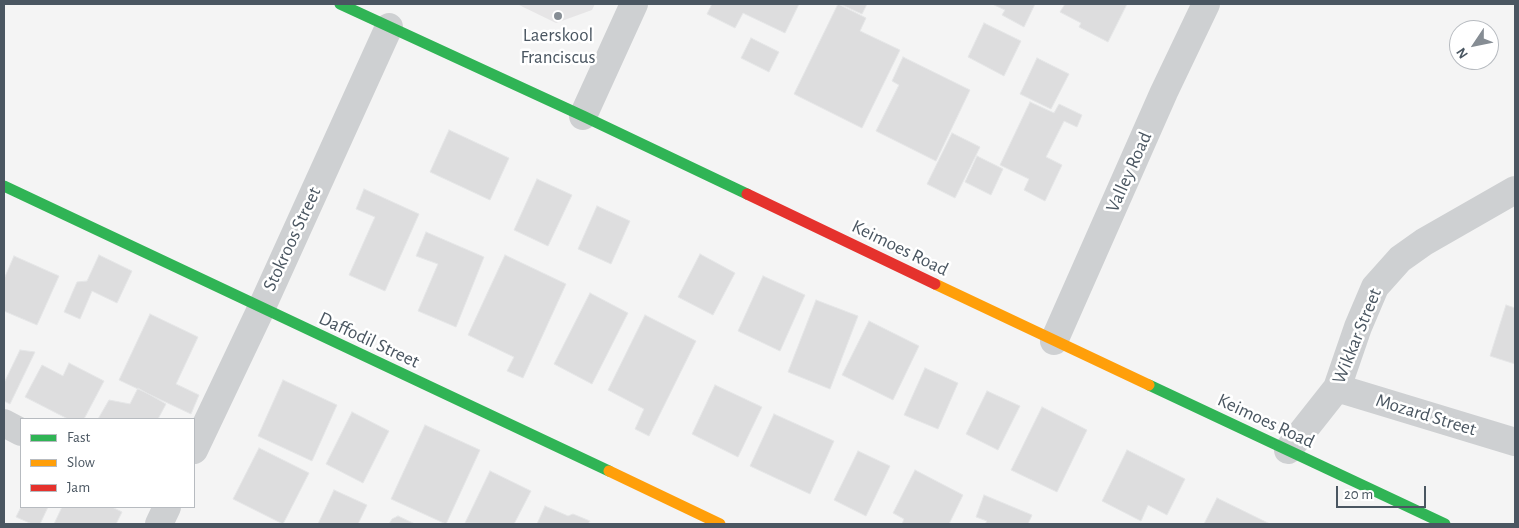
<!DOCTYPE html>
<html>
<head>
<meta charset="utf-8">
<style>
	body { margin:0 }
	#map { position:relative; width:1519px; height:528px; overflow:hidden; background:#f4f4f4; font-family:"Alegreya Sans",sans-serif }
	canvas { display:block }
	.frame { position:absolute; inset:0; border:5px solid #4a5661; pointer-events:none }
	.legend { position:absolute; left:20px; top:418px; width:175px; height:90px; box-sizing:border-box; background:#fff; border:1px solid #b7bbc0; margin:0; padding:6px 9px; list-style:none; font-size:15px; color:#4a5661 }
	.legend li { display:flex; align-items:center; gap:10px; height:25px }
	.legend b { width:25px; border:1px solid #b7bbc0 }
	.north { position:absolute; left:1449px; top:20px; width:50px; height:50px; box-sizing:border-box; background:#fff; border:1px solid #b7bbc0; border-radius:50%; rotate:236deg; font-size:14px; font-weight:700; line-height:20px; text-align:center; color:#4a5661 }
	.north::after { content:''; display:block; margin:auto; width:18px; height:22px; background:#868d94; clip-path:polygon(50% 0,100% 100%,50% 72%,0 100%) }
	.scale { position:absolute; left:1336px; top:486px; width:90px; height:22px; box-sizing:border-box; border:2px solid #4a5661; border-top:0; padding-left:6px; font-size:15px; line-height:18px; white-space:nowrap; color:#4a5661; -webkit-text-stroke:4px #fff; paint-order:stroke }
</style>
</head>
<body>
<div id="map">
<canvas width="1519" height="528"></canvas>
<div class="frame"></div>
<ul class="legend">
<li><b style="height:6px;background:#30b455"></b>Fast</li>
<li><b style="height:6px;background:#ff9f0a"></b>Slow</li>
<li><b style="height:6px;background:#e5322d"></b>Jam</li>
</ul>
<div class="north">N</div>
<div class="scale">20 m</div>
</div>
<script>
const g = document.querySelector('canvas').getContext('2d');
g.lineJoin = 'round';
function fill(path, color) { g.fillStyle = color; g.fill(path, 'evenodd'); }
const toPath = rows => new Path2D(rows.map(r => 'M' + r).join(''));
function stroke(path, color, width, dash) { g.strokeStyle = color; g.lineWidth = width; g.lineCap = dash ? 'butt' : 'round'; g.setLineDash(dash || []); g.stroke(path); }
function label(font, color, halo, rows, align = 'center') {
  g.font = font + ' "Alegreya Sans",sans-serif'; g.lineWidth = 5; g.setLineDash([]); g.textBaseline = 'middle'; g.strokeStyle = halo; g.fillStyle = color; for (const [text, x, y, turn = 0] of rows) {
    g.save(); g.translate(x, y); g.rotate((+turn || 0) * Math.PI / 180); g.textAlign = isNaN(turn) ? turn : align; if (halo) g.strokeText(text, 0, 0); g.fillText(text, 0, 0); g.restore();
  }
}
const education = toPath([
	[517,4,595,4,592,10,556,23]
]);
const building = toPath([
	[712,4,799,4,785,33,743,13,735,28,707,14,712,4],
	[838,4,866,18,860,31,900,50,862,128,794,94,838,4],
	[840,4,867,4,862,14,840,4],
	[992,4,1035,4,1024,27,1002,15,1005,10,992,4],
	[1065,4,1127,4,1108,42,1079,27,1081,23,1060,12,1065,4],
	[984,23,1021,41,1004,76,968,57,984,23],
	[751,38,779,52,769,72,741,58,751,38],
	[903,57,970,90,936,161,876,131,899,85,892,81,903,57],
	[1037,58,1069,74,1051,109,1020,94,1037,58],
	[1030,102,1054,113,1059,104,1082,115,1077,127,1064,121,1046,157,1062,165,1045,201,1024,190,1029,179,1000,165,1030,102],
	[449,130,509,158,490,200,430,172,449,130],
	[952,133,980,147,955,198,927,184,952,133],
	[977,156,1003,169,991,195,965,182,977,156],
	[537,179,572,195,548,246,514,230,537,179],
	[364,189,419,214,385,291,349,275,375,217,356,209,364,189],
	[597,206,630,221,611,264,578,249,597,206],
	[426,232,484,257,456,327,418,311,438,264,416,256,426,232],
	[700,254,735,273,713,315,678,297,700,254],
	[99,255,132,271,117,303,92,291,80,319,64,312,77,282,87,281,99,255],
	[505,255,566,284,523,378,507,371,514,357,468,335,505,255],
	[14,256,59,276,37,325,4,311,4,279,14,256],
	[763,276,805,295,780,351,738,331,763,276],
	[590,293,628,313,592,384,554,364,590,293],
	[816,300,858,316,830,389,788,372,816,300],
	[1506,305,1515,308,1515,364,1490,356,1506,305],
	[150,314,198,337,176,384,199,395,191,414,119,380,150,314],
	[645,315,696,341,649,436,635,429,644,409,608,390,645,315],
	[869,321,919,346,893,400,842,375,869,321],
	[20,350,35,352,10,404,4,401,4,383,20,350],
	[69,363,104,381,84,419,68,419,25,397,42,365,63,376,69,363],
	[925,368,958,383,938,429,904,415,925,368],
	[283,380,337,405,312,461,258,436,283,380],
	[715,385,762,407,738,457,692,434,715,385],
	[138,388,166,404,158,419,98,419,109,400,130,404,138,388],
	[987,391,1020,406,998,450,966,434,987,391],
	[1042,407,1087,430,1057,492,1011,470,1042,407],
	[352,412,389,431,363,483,326,464,352,412],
	[774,414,834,441,810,494,750,466,774,414],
	[425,425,480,450,446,524,391,499,425,425],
	[259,448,309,473,283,524,233,499,259,448],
	[1127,450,1185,479,1167,515,1148,505,1141,521,1102,501,1127,450],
	[858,451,890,466,866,516,834,500,858,451],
	[915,470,963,495,949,524,902,524,904,519,893,513,915,470],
	[490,471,531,491,514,524,465,523,490,471],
	[334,490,367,505,358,524,318,524,334,490],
	[984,495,1032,515,1028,524,985,524,987,521,976,517,984,495],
	[1217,498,1270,524,1204,524,1217,498],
	[545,506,568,516,573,514,590,521,588,524,537,524,545,506],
	[21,507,48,507,40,524,32,524,16,517,21,507],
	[62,507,112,507,122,512,116,524,54,524,62,507],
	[398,516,415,524,389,524,392,519,398,516]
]);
const street = toPath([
	[583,116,634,4],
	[1054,341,1164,92,1206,4],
	[1337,388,1515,442],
	[4,423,21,432],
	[194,450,261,309,389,27],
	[1288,450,1337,388,1358,327,1375,287,1400,259,1424,242,1515,190],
	[159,524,167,507]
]);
const fast = toPath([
	[340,4,583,116,747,194],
	[4,186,609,471],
	[1149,385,1445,524]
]);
const slow = toPath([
	[935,284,1149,385],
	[609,471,720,524]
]);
const jam = toPath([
	[747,194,935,284]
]);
const markers = [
	[558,16,5,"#868d94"]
];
const poiNames = [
	["Laerskool",558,35],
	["Franciscus",558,57]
];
const streetNames = [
	["Valley Road",1129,172,-66],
	["Stokroos Street",292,239,-65],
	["Keimoes Road",900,248,26],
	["Wikkar Street",1357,336,-68],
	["Daffodil Street",369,340,25],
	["Mozard Street",1426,415,17],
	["Keimoes Road",1266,421,25]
];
fill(education, '#e6e5e6');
fill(building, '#ddddde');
stroke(building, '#e5e6e7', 1);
stroke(street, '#ced0d2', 28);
stroke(fast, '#30b455', 11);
stroke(slow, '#ff9f0a', 11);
stroke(jam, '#e5322d', 11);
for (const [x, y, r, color] of markers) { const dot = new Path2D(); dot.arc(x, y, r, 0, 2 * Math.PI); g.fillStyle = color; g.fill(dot); stroke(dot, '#fff', 2); }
label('19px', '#4a5661', '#fff', poiNames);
label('19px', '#4a5661', '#fff', streetNames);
</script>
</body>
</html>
